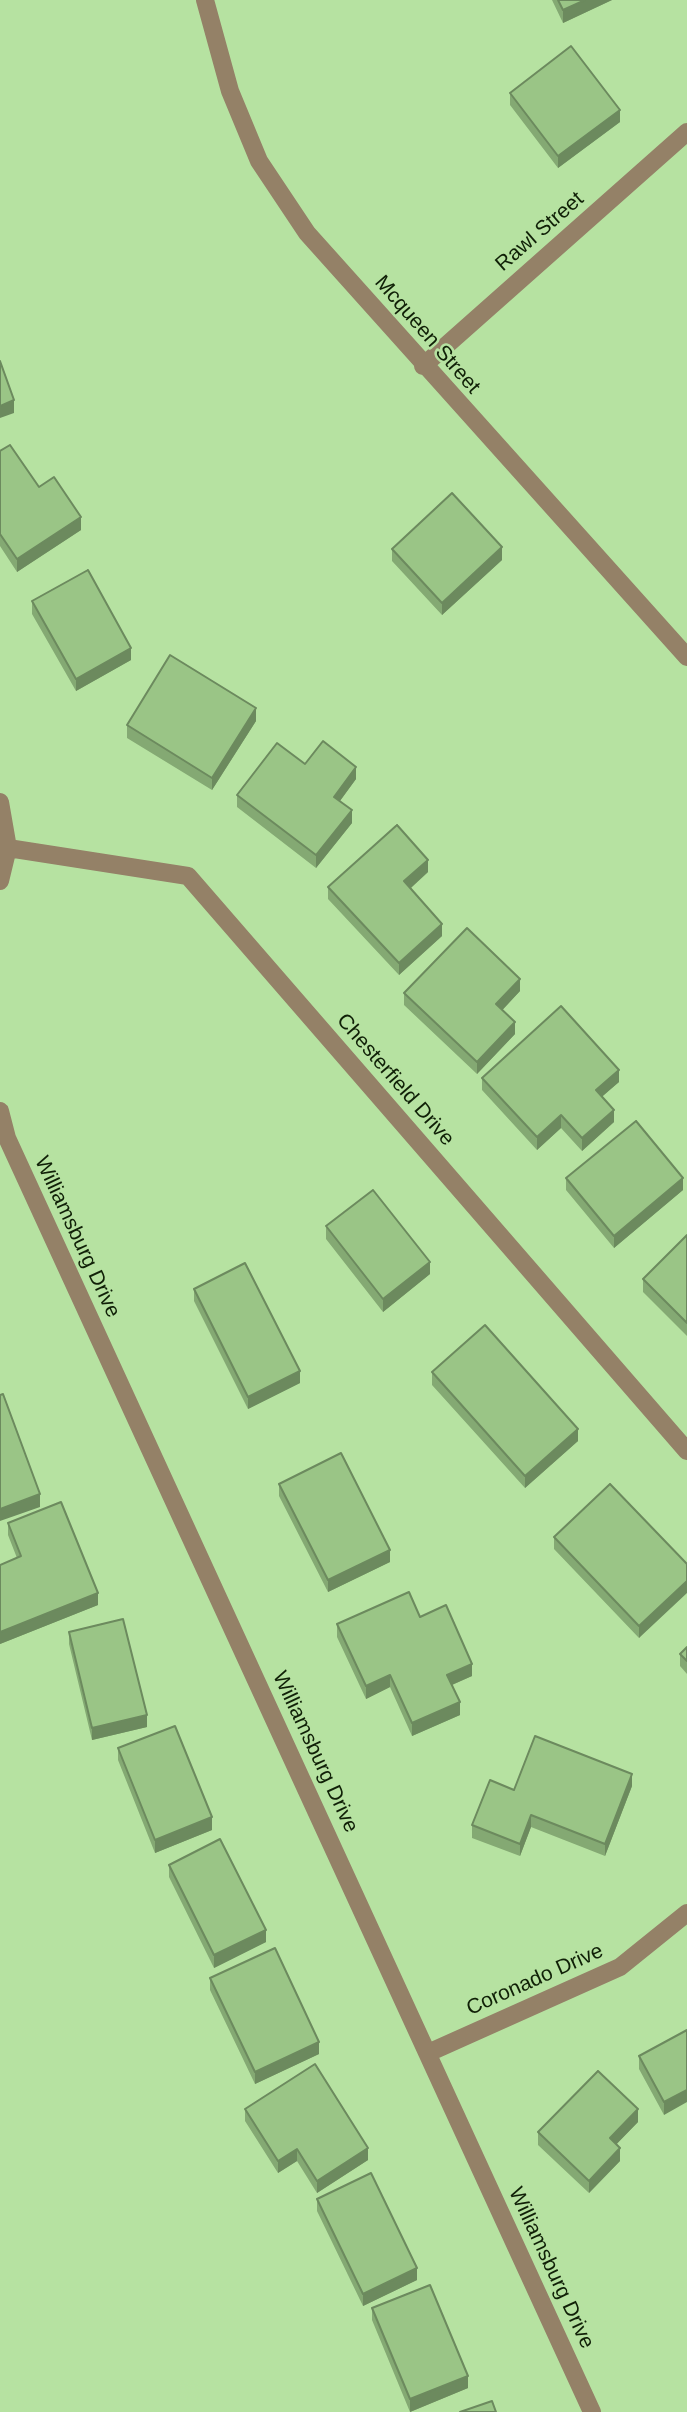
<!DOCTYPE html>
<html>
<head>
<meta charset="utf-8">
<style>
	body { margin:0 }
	canvas { display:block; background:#b6e2a1 }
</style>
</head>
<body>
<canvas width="687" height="2412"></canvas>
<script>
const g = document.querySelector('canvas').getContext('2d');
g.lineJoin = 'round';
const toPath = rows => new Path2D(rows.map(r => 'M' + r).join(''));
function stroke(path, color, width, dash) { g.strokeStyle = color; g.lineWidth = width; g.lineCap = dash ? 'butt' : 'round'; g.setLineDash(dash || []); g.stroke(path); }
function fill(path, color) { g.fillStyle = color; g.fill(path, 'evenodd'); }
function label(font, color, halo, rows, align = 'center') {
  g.font = font + ' Helvetica,sans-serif'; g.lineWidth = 5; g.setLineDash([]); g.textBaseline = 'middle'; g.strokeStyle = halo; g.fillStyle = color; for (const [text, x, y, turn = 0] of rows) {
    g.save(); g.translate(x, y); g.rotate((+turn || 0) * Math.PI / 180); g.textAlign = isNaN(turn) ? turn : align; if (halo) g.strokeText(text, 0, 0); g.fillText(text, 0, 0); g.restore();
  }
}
const minor = toPath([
	[205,0,230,91,259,161,307,233,687,657],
	[423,366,687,132],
	[0,802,8,848,0,881],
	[8,848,188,876,687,1451],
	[0,1111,7,1138,592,2412],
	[428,2053,620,1967,687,1913]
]);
const wall = toPath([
	[552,0,612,0,563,23],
	[510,93,620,122,558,168,510,105],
	[0,451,39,487,81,530,17,572,0,546],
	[392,549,502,560,442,615,392,561],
	[32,601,131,660,76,691,32,614],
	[256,721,212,790,127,738,127,725],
	[305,764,356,779,340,801,352,823,316,868,237,807,237,795],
	[428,872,411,888,442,936,399,975,328,899,328,887],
	[520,991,502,1010,515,1034,477,1074,404,1005,404,993],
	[482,1078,619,1082,602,1096,614,1122,582,1151,561,1128,537,1150,482,1090],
	[566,1178,683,1190,614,1248,566,1190],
	[326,1226,430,1274,383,1312,326,1239],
	[687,1235,687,1336,643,1292,643,1279],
	[194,1289,300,1383,248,1409,194,1301],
	[432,1372,578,1441,525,1488,432,1385],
	[279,1484,390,1562,328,1592,279,1496],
	[8,1523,98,1605,0,1644,0,1565,17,1558,8,1535],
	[554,1537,687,1564,639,1638,554,1549],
	[420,1617,472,1676,452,1685,460,1715,412,1736,390,1687,366,1699,337,1637,337,1624],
	[69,1632,147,1727,92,1740,69,1644],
	[687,1647,687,1674,680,1666,680,1654],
	[118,1748,212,1830,155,1853,118,1760],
	[632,1786,605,1856,531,1827,520,1856,472,1838,472,1825,514,1790],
	[169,1865,266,1942,214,1968,169,1877],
	[210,1978,319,2054,255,2084,210,1990],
	[687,2030,664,2115,639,2069,639,2056],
	[245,2109,368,2160,317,2193,297,2161,278,2173,245,2121],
	[638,2122,616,2144,620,2161,589,2193,538,2145,538,2132],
	[317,2199,417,2280,363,2306,317,2211],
	[372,2308,468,2388,410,2412,372,2320]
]);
const shadedWall = toPath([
	[585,0,612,0,563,23,563,10],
	[620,110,620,122,558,168,558,156],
	[14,400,14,413,0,418,0,406],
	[81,517,81,530,17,572,17,559],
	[502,547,502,560,442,615,442,603],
	[131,648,131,660,76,691,76,679],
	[256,708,256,721,212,790,212,778],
	[356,767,356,779,334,809,334,797],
	[352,810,352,823,316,868,316,855],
	[428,860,428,872,404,894,404,881],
	[442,924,442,936,399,975,399,963],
	[520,979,520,991,496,1017,496,1004],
	[515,1022,515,1034,477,1074,477,1062],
	[619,1070,619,1082,596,1102,596,1090],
	[614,1110,614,1122,582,1151,582,1138],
	[561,1115,561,1128,537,1150,537,1137],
	[683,1178,683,1190,614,1248,614,1236],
	[430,1262,430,1274,383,1312,383,1299],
	[300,1371,300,1383,248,1409,248,1397],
	[578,1429,578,1441,525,1488,525,1476],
	[40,1494,40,1507,0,1521,0,1509],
	[390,1550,390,1562,328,1592,328,1580],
	[687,1581,687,1593,639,1638,639,1626],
	[98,1593,98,1605,0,1644,0,1632],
	[472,1664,472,1676,447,1687,447,1675],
	[390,1675,390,1687,366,1699,366,1686],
	[460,1702,460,1715,412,1736,412,1723],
	[147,1715,147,1727,92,1740,92,1728],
	[632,1774,632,1786,605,1856,605,1844],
	[531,1815,531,1827,520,1856,520,1844],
	[212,1817,212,1830,155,1853,155,1840],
	[266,1930,266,1942,214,1968,214,1955],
	[319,2042,319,2054,255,2084,255,2072],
	[687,2090,687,2102,664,2115,664,2102],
	[638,2109,638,2122,610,2151,610,2138],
	[368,2148,368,2160,317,2193,317,2181],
	[620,2148,620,2161,589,2193,589,2181],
	[297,2149,297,2161,278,2173,278,2161],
	[417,2268,417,2280,363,2306,363,2294],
	[468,2376,468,2388,410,2412,410,2399]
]);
const building = toPath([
	[558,0,585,0,563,10,558,0],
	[571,46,620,110,558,156,510,93,571,46],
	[0,361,14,400,0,406,0,361],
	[10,445,39,487,54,477,81,517,17,559,0,534,0,451,10,445],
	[452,493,502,547,442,603,392,549,452,493],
	[88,570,131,648,76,679,32,601,88,570],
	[170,655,256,708,212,778,127,725,170,655],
	[323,741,356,767,334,797,352,810,316,855,237,795,277,743,305,764,323,741],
	[397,825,428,860,404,881,442,924,399,963,328,887,397,825],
	[467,928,520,979,496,1004,515,1022,477,1062,404,993,467,928],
	[561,1006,619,1070,596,1090,614,1110,582,1138,561,1115,537,1137,482,1078,561,1006],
	[636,1121,683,1178,614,1236,566,1178,636,1121],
	[373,1190,430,1262,383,1299,326,1226,373,1190],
	[687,1235,687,1323,643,1279,687,1235],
	[245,1263,300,1371,248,1397,194,1289,245,1263],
	[485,1325,578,1429,525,1476,432,1372,485,1325],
	[3,1394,40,1494,0,1509,0,1395,3,1394],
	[341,1453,390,1550,328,1580,279,1484,341,1453],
	[610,1484,687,1564,687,1581,639,1626,554,1537,610,1484],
	[61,1502,98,1593,0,1632,0,1565,21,1556,8,1523,61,1502],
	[409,1592,420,1617,446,1605,472,1664,447,1675,460,1702,412,1723,390,1675,366,1686,337,1624,409,1592],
	[123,1619,147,1715,92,1728,69,1632,123,1619],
	[687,1647,687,1661,680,1654,687,1647],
	[175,1726,212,1817,155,1840,118,1748,175,1726],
	[535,1736,632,1774,605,1844,531,1815,520,1844,472,1825,490,1780,514,1790,535,1736],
	[220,1839,266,1930,214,1955,169,1865,220,1839],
	[275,1948,319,2042,255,2072,210,1978,275,1948],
	[687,2030,687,2090,664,2102,639,2056,687,2030],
	[315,2064,368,2148,317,2181,297,2149,278,2161,245,2109,315,2064],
	[598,2071,638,2109,610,2138,620,2148,589,2181,538,2132,598,2071],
	[371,2173,417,2268,363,2294,317,2199,371,2173],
	[430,2285,468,2376,410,2399,372,2308,430,2285],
	[492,2401,496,2412,460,2412,492,2401]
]);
const streetNames = [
	["Rawl Street",540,232,-41],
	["Mcqueen Street",427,335,49],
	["Chesterfield Drive",395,1080,49],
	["Williamsburg Drive",77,1237,65],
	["Williamsburg Drive",315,1752,65],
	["Coronado Drive",535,1980,-24],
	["Williamsburg Drive",551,2268,65]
];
stroke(minor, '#948167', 18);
fill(wall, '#84a973');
fill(shadedWall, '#6c8a5e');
fill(building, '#9ac586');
stroke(building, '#6c8a5e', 2);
label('21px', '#102007', '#b6e2a1', streetNames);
</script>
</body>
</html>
